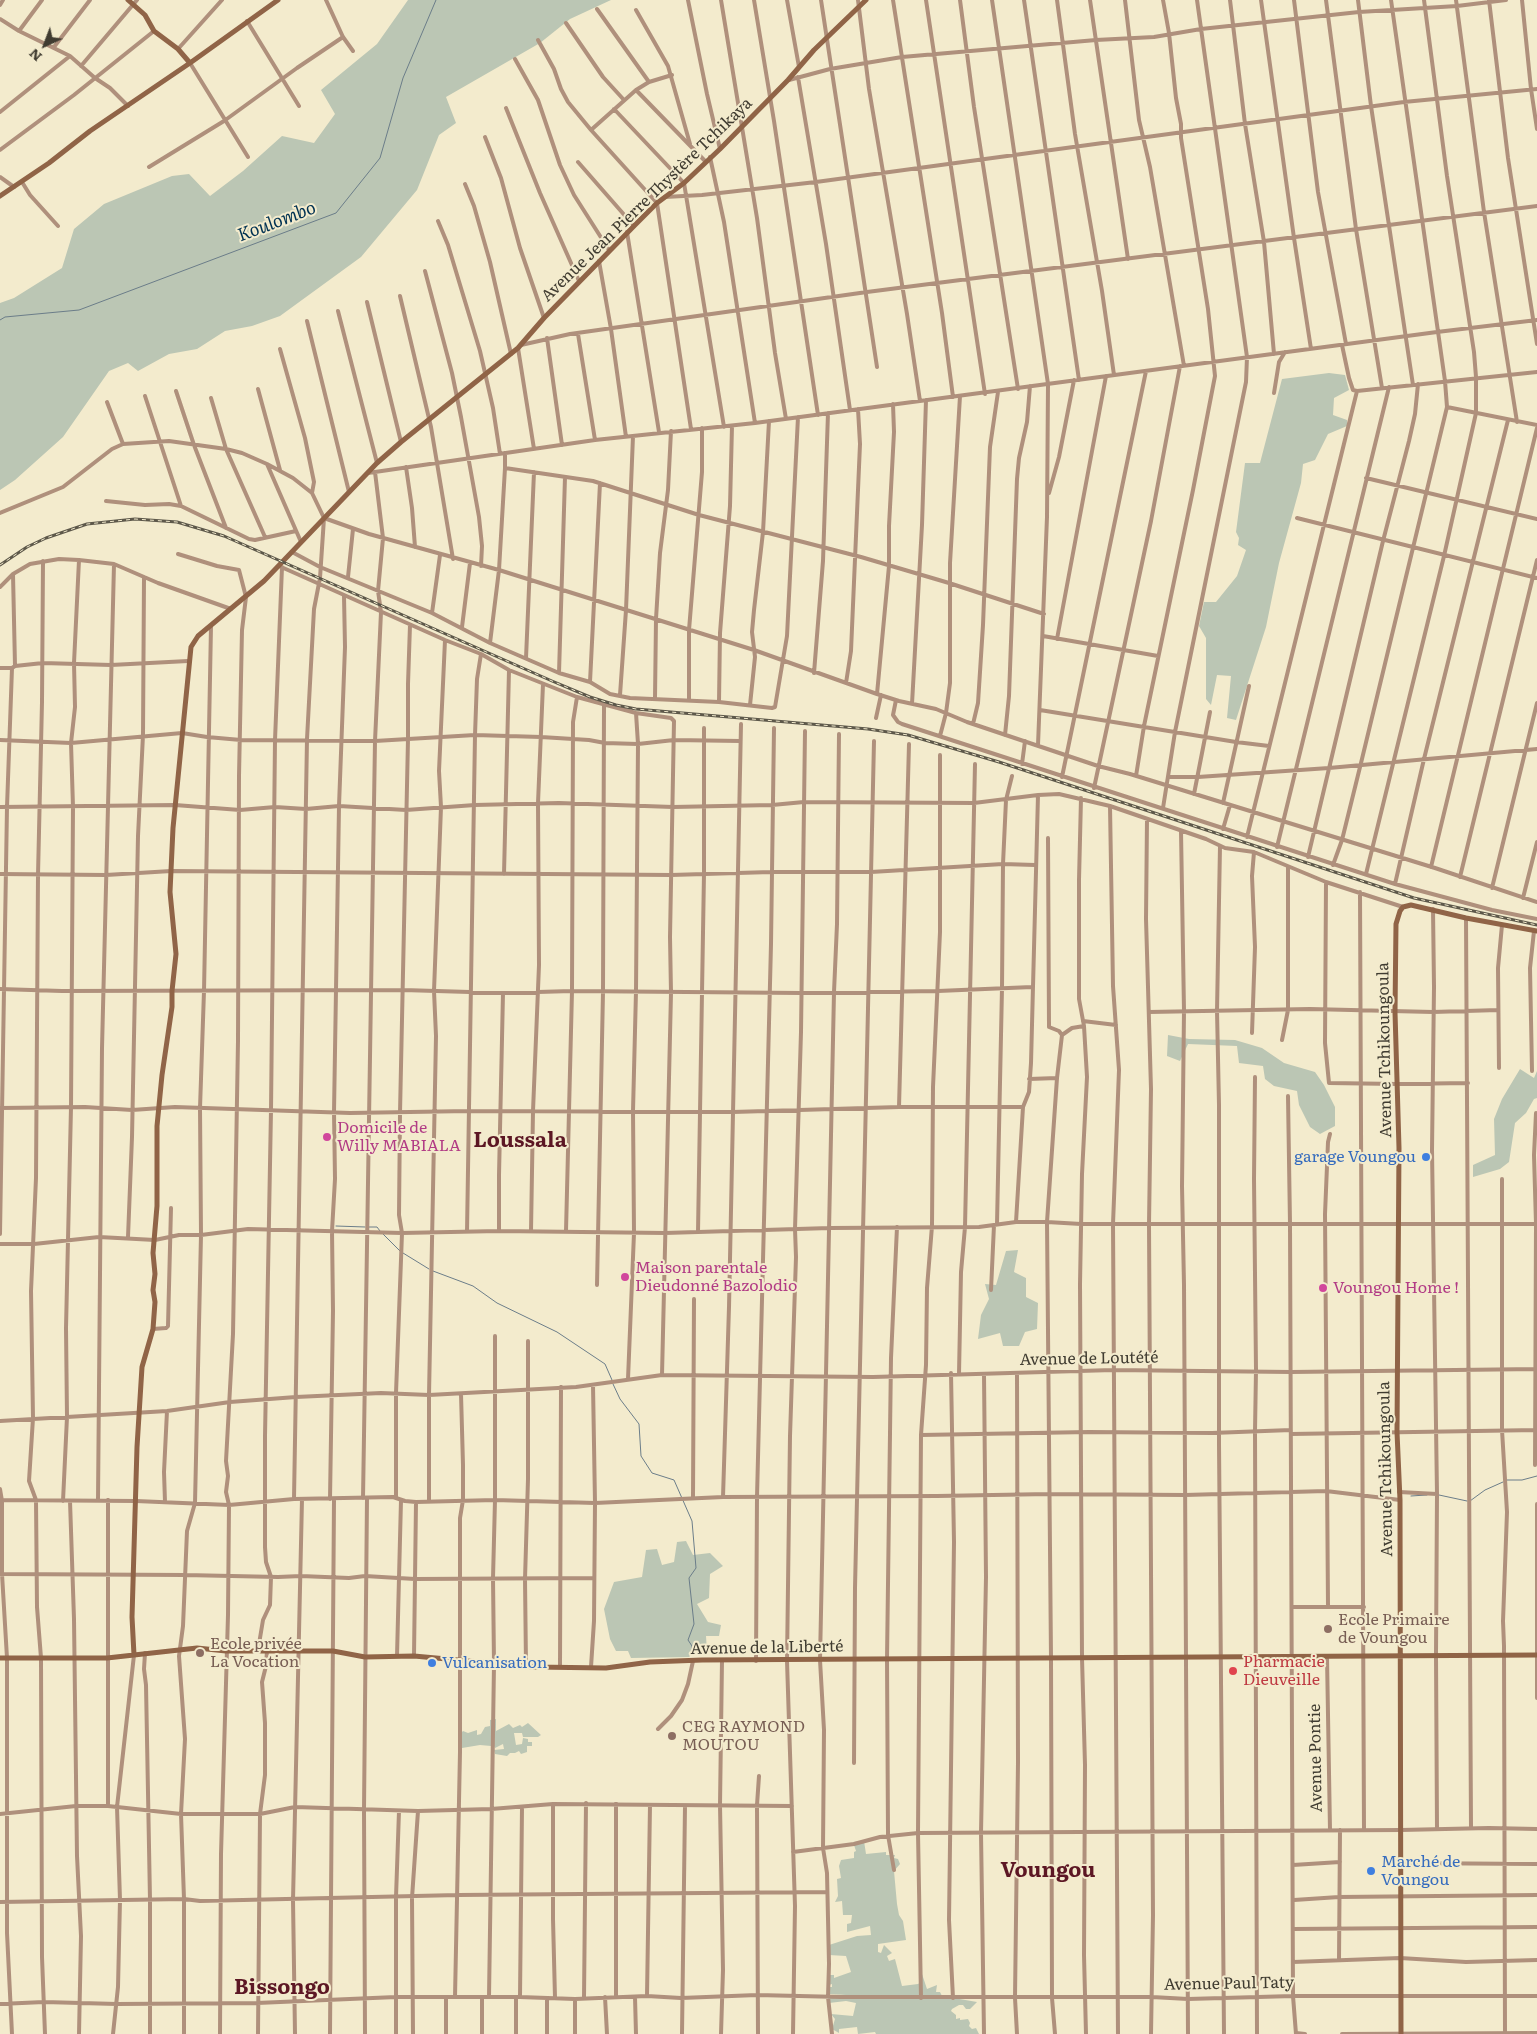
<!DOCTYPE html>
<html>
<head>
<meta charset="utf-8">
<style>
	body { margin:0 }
	#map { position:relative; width:1537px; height:2034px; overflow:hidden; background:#f3ebcd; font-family:Literata,serif }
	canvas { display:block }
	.north { position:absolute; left:20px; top:20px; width:50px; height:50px; -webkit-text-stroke:4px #f3ebcd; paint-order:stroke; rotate:223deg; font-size:14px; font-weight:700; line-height:20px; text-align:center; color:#403c31 }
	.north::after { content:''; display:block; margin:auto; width:18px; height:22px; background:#403c31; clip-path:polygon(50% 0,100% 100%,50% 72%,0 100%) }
</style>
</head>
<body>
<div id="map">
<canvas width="1537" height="2034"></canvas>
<div class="north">N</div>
</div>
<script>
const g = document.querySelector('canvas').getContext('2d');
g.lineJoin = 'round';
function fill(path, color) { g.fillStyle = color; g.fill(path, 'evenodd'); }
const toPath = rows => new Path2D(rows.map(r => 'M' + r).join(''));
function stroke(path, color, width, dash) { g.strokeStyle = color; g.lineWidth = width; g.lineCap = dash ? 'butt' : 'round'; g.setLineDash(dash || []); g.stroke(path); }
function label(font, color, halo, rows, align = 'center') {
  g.font = font + ' Literata,serif'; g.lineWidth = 4; g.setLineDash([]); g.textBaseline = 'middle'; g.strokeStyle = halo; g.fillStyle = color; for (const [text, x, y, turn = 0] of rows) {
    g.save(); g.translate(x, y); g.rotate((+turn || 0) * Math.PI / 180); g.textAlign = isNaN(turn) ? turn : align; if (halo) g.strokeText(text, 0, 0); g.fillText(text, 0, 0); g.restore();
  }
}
const green = toPath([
	[408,0,611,0,570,19,540,43,446,97,456,123,439,135,417,190,361,257,280,316,252,326,225,331,197,349,169,354,138,371,128,363,109,371,63,437,15,480,0,490,0,303,14,298,62,268,74,229,104,204,172,176,189,174,210,196,243,171,282,136,314,143,335,114,321,90,377,44],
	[1329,373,1345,375,1349,390,1334,398,1333,415,1347,420,1347,426,1328,434,1315,460,1303,464,1301,483,1279,563,1266,627,1236,720,1227,718,1231,676,1217,675,1211,705,1206,699,1206,638,1199,626,1204,602,1216,602,1237,576,1246,550,1238,545,1239,538,1236,532,1245,463,1260,463,1282,379],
	[1168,1035,1189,1039,1235,1040,1262,1048,1284,1063,1315,1072,1324,1085,1335,1107,1335,1126,1320,1134,1310,1127,1299,1105,1297,1091,1274,1086,1265,1079,1263,1066,1239,1063,1237,1046,1188,1044,1180,1061,1167,1056],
	[1520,1069,1534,1078,1537,1071,1537,1098,1534,1099,1526,1113,1515,1123,1509,1162,1500,1169,1473,1177,1473,1165,1495,1155,1494,1119,1502,1099],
	[1018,1250,1014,1272,1026,1278,1026,1297,1038,1303,1037,1329,1025,1332,1019,1346,1003,1346,1000,1333,978,1339,981,1315,989,1299,985,1284,996,1285,1006,1251],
	[686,1541,693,1555,710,1553,723,1566,710,1574,709,1598,697,1604,708,1622,721,1625,719,1636,706,1636,707,1652,694,1652,689,1657,631,1658,628,1651,616,1651,610,1639,604,1609,614,1582,642,1577,646,1550,657,1549,662,1565,674,1562,677,1542],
	[496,1719,496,1731,509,1724,513,1728,520,1725,522,1727,528,1723,541,1735,538,1737,523,1737,522,1733,514,1733,516,1745,522,1744,523,1738,528,1739,528,1742,532,1742,532,1746,527,1746,527,1752,521,1754,519,1751,515,1753,510,1753,507,1756,495,1754,494,1750,504,1749,503,1744,495,1748,493,1744,491,1746,480,1745,462,1748,460,1734,463,1731,468,1733,477,1730,477,1735,481,1734,485,1727,490,1726,490,1720],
	[864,1841,866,1854,886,1852,886,1855,895,1855,894,1858,898,1859,900,1864,894,1871,897,1904,899,1915,903,1921,906,1940,878,1944,878,1952,881,1953,884,1945,892,1953,887,1956,889,1961,895,1959,902,1986,918,1984,921,1982,919,1973,921,1971,927,1989,937,1985,936,1992,940,1992,942,1996,977,2002,970,2009,966,2009,963,2005,959,2005,952,2009,951,2011,956,2015,956,2019,960,2018,960,2020,968,2019,970,2023,969,2026,972,2029,976,2028,979,2034,876,2034,875,2032,858,2034,857,2027,839,2029,839,2033,832,2029,835,2019,831,2014,853,2016,856,2003,846,2001,829,2003,828,1998,863,1996,829,1994,829,1987,832,1987,832,1984,829,1985,829,1975,834,1975,834,1978,851,1972,846,1956,829,1955,829,1945,857,1936,871,1935,870,1926,847,1932,847,1924,851,1923,852,1915,843,1915,842,1901,835,1902,838,1896,837,1879,841,1878,839,1866,841,1860,854,1858,854,1852,856,1851,853,1842]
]);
const stream = toPath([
	[0,320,5,317,79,310,336,213,380,158,403,78,436,0],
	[336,1226,365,1227],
	[369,1227,377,1227,380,1231],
	[383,1234,400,1251],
	[403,1253,429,1269],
	[433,1271,473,1286,497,1303,557,1332,605,1364,612,1380],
	[613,1384,620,1399,639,1424,641,1456,652,1473,674,1480,692,1521,696,1568,689,1578,694,1624,688,1640,692,1646,692,1652],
	[1507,1480,1522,1480,1537,1476],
	[1439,1495,1467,1501],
	[1411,1496,1427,1495],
	[1470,1501,1485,1490,1503,1482]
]);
const street = toPath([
	[326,0,343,37,353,51],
	[688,0,707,94,720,149],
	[721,0,757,218,775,353,786,419],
	[754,0,774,121,818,415],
	[787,0,799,67],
	[821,0,877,367],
	[858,0,869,89,907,314,920,401],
	[893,0,942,313,953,397],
	[926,0,985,394],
	[960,0,974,107,1018,389],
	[992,0,1048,384,1047,517,1038,745],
	[1024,0,1079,380],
	[1057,0,1075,134,1102,291,1114,375],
	[1090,0,1128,259],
	[1125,0,1139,120,1150,167,1184,366],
	[1230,0,1245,124,1264,242,1274,354],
	[1261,0,1294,238,1311,349],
	[1294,0,1318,192,1346,344],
	[1326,0,1356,229,1382,388],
	[1358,0,1371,106,1413,385],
	[1456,0,1484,212,1517,422],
	[1489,0,1508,158,1537,344],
	[1522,0,1531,89,1537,129],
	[0,5,3,0],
	[597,9,649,82],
	[636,10,668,66,690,144],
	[0,19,19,31,70,56,95,78,110,88,128,106],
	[247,21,299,106],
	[566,23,603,77,624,100],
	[19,31,42,0],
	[538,40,554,69,561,89,568,102,591,130,657,203,691,429],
	[54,47,90,0],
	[178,49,222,0],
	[515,59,538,100,560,165,574,195,609,250],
	[190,63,248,157],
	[81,66,137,0],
	[798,77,826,244,850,410],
	[789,80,830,69,902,57,1096,40,1154,37,1201,29,1359,12,1457,6,1506,0],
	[636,90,706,162],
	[506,108,540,193,579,281],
	[614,109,684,183,724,427],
	[0,112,70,56],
	[591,130,636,90,649,82,672,75],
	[485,137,501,178,520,248,544,318],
	[0,150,74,95,154,31],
	[710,157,724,222,755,423],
	[578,162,634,226],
	[149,167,224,121,297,68,343,37],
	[0,177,14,187],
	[22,182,30,195,58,226],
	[465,184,474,206,490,262,511,354],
	[665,197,702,195,816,182,1404,102,1537,89],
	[438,221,448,245,480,351,493,408,500,454],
	[627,232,659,432],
	[599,261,611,329,626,437],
	[425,271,452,373,461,417,479,517,482,546,481,566],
	[400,296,431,427,453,559],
	[367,302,401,442],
	[338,311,377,463],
	[307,321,349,492],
	[578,334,595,440],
	[547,338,562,445],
	[521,345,570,334,867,292,1537,206],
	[1342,345,1349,378,1353,390,1357,391,1537,372],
	[518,348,534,449],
	[280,349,305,438,314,482,312,493],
	[258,389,280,470],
	[176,391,194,445,226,528],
	[1274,393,1279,362,1285,352],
	[145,396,181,506],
	[211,398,226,449,265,537],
	[107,402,123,444],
	[1447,407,1537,425],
	[505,453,505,468,593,481,699,515,861,557,949,583,1044,614],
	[267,464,301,542],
	[406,467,412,508,415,547],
	[368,473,595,440,755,423,1437,332,1537,320],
	[1366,478,1537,519],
	[1049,493,1059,457,1074,380],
	[106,501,145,505,169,504,181,506,249,539,255,540,296,531],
	[0,513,63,487,112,449,123,444,169,441,226,449,242,453,267,464,293,478,312,493,324,518,320,578,314,609,307,739,294,1499],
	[324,518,369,534,499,570,754,650,877,694,899,701,936,709,967,722,1098,766,1130,774,1435,868,1537,902],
	[1297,518,1537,578],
	[292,552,320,567,432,613,490,643,559,673,590,682,610,694,630,698,719,702,772,708,775,707,787,636,798,417],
	[178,554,217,566,239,570,246,597,242,630,239,776,238,1041,233,1334,226,1461,228,1476,226,1492,229,1505,228,1615,221,1854,220,2034],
	[43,561,42,702,38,875,36,1178,31,1291,33,1418,29,1481,36,1500,37,1607,41,1658,42,1957,45,2034],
	[279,566,445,640,481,654,477,679,475,735,467,1232],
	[13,574,15,666],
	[348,577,353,529],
	[0,587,13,574,30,564,59,559,79,560,114,564,158,583,231,609],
	[432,613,440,555],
	[462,627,470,563],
	[1043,636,1158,656],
	[1057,639,1106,376],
	[490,643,499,570,505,468],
	[481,654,509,670,577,697,636,713,671,718,674,721,670,937,671,993,662,1375],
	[526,658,534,472],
	[0,668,12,668,15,666,43,663,111,665,188,661],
	[559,673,565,477],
	[814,673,823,561,828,413],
	[590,682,600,483],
	[846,683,851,651,860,444,858,409],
	[877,694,889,566,889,526,894,432,893,404],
	[620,695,626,610,633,436],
	[655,698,656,619,660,553,668,490,671,431],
	[689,700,689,630,702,472,702,428],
	[896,700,893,715,898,722,902,724,1395,884,1492,910,1537,919],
	[719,702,720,633,730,506,732,426],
	[912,704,922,525,926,400],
	[750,705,755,657,752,632,754,610,763,532,769,421],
	[1040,710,1236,742,1269,746],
	[876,718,881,695],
	[973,724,978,703,983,625,990,447,998,392],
	[1005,735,1009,696,1017,479,1019,458,1027,422,1030,386],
	[940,736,946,713,950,683,950,563,960,396],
	[0,740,71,743,182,733,207,737,241,740,375,741,475,735,541,737,589,740,605,743,638,744,674,740,740,741],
	[1022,764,1025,741],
	[1136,776,1144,726,1193,490,1215,376,1208,309,1181,138,1181,124,1176,98,1169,33,1163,0],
	[1062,777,1146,371],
	[1168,777,1198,777,1329,768,1537,749],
	[1094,788,1151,521,1180,366],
	[1194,794,1210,712],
	[1081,798,1079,880,1079,999,1084,1026,1087,1077,1082,1174,1080,1284,1082,1658,1085,1765,1084,1955,1086,2034],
	[1223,803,1249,686],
	[1110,806,1113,986,1119,1070,1113,1224,1118,2034],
	[0,807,175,805,240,810,275,807,306,809,339,806,406,810,475,805,559,803,673,807,772,805,804,802,974,803,1038,795,1059,794,1110,806,1206,839,1225,848,1254,852,1326,882,1403,907],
	[1163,808,1175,732,1246,382,1247,357,1197,0],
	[1147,819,1146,919,1151,1089,1149,1224,1153,1915,1151,2034],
	[1223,829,1230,805],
	[1181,831,1184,1011,1182,1186,1184,1285,1188,2034],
	[1247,837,1357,391],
	[1048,838,1049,1027,1059,1031,1062,1035],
	[1220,846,1217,1011,1219,1105,1219,1444,1224,2034],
	[1277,847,1389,387],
	[1308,857,1383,541,1409,441,1415,414,1418,384],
	[1333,865,1342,840,1361,763,1447,407,1445,381,1391,0],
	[1431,867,1537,428],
	[0,874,106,875,171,871,671,875,771,872,871,872,1003,864,1035,865],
	[504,874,509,670],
	[1366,874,1444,556,1476,413,1476,377,1474,352,1447,176,1424,0],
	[1460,877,1537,560],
	[1326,882,1325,1043,1329,1083,1397,1084,1468,1083],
	[1395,884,1424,759,1508,420],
	[1492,888,1537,703],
	[1360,892,1364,1830],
	[1523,898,1537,842],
	[1433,909,1434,987,1432,1150,1437,1494,1436,1655,1437,1829],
	[1466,918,1471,1828],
	[0,989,62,991,403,990,503,993,572,991,801,993,938,991,1032,987],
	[1149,1012,1310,1009,1433,1012,1498,1010],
	[1083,1021,1116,1025],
	[1252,1033,1255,947,1252,876,1254,852],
	[1282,1040,1288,1010,1288,867],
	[1499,1068,1498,968,1502,925],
	[1532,1071,1530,968,1534,931],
	[1255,1077,1254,1179,1256,1370,1255,1431,1257,2034],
	[1029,1079,1057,1078],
	[1288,1096,1290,1224,1293,1996,1296,2034],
	[899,1107,909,744],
	[0,1108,85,1107,132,1110,175,1107,350,1113,469,1111,733,1112,899,1107,1023,1107],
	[1502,1179,1502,1430,1507,1512,1503,1621,1504,1646,1505,2034],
	[1016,1222,1023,1107,1029,1092,1031,1063,1038,795],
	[997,1224,1002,988,1003,864,1006,800,1012,776],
	[499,1231,499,1175,503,993],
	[531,1231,533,1111,539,965,538,803,543,684],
	[566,1231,572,991,573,722,577,697],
	[698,1232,704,873,704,728],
	[0,1234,7,807,12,668],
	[128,1237,132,1137,138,836,143,735,144,577],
	[0,1244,34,1244,99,1237,155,1240,179,1235,201,1235,248,1229,402,1233,499,1231,665,1233,830,1228,979,1227,1016,1222,1047,1222,1081,1224,1537,1224],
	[597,1285,603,992,604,705],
	[991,1290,994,1225],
	[153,1329,166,1328,168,1326,171,1208],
	[951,1373,954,1542,949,1920,953,1998],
	[1017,1373,1018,1762,1015,1998,1017,2034],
	[959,1374,961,1272,965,1227,975,764],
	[984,1374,986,1577,981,1833,984,2034],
	[628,1379,634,1233,633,1111,636,991,638,744,636,713],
	[0,1421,167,1411,230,1402,296,1397,381,1393,429,1395,576,1387,662,1375,873,1377,1113,1370,1291,1372,1537,1369],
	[1291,1434,1537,1430],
	[921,1435,1089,1432,1212,1433,1291,1430],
	[1535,1465,1536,1224,1534,1155,1536,1113],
	[0,1489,2,1501,2,1574,7,1658,7,1933,12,2034],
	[1399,1492,1437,1494],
	[396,1497,396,1393,402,1233,399,1215,400,1113,408,739,408,684,410,625],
	[693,1497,694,1299],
	[723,1497,729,1307,741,724],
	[363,1498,375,741,381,612,378,591,383,538,375,472],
	[330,1499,333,1311,332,1231,335,1179,334,1112,339,806,345,647,344,596],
	[0,1500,136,1501,229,1505,294,1499,393,1497,405,1501,416,1502,495,1500,595,1503,723,1497,937,1496,1049,1494,1185,1495,1326,1491,1400,1500],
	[98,1500,102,1048,114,564],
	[108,1500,108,1806],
	[63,1501,67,1417,66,1328,71,1107,73,807,71,743,75,707,74,663,79,560],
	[70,1501,74,1619,77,1856,81,1936,79,2034],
	[165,1502,164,1472,167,1411],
	[429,1502,429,1395,436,1036,434,991,441,807,439,771,445,640],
	[1537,1504,1537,1698],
	[0,1574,185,1575,278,1577,301,1576,349,1578,365,1576,415,1579,594,1578],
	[1328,1606,1325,1214,1328,1142,1330,1134],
	[1292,1607,1364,1607],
	[258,1650,263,1620,270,1605,271,1577,266,1562,265,1547,265,1436,271,1110,275,740,282,567],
	[145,1653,144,1669,146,1685,150,1900,150,2034],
	[397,1656,401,1500],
	[414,1656,416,1502],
	[1327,1657,1330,1830],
	[756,1661,757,1497,771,944,774,728],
	[526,1666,525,1579,528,1479,528,1341],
	[560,1667,561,1387],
	[591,1667,594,1621,595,1503,593,1385],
	[658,1729,671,1716,682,1700,688,1684,693,1661],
	[854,1763,855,1588,874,741],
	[553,1804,553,1919,555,1998],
	[0,1814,76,1806,108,1806,181,1814,260,1814,295,1807,418,1811,491,1809,553,1804,792,1806],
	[793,1852,854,1844,880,1837,918,1833,1401,1830,1489,1828,1537,1829],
	[1401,1863,1537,1864],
	[1293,1865,1340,1862],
	[894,1870,888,1835,887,1659,891,1358,897,1227],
	[1294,1900,1339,1897,1537,1895],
	[0,1902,184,1899,200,1901,458,1895,827,1892],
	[1293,1929,1537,1927],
	[1339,1960,1340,1830],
	[1293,1962,1400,1958,1466,1962,1537,1960],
	[647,1996,650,1805],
	[455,1997,460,1752,460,1518,463,1500,463,1465,461,1394],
	[482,1997,482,2034],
	[489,1997,494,1664,493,1578,495,1500,495,1336],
	[516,1997,516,2034],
	[520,1997,522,1807],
	[605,1997,607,2034],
	[616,1997,616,1804],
	[635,1997,636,2034],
	[446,1998,446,2034],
	[584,1998,586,1803],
	[921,1998,918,1833,921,1435,926,1365,927,1288,932,1226,933,1087,940,932,940,755],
	[575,1999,575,2034],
	[0,2004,44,2002,117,2004,257,2003,396,1997,520,1997,575,1999,647,1996,681,1998,757,1995,841,1997,1152,1997,1188,1999,1293,1996,1537,1996],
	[1296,2033,1305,2034],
	[113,2034,118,1987,120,1900,117,1807,134,1655],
	[184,2034,184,1899,181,1814,185,1739,179,1656,183,1626,187,1531,195,1503,201,1235,200,1108,204,991,211,626],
	[258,2034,260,1814,265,1775,265,1723,262,1682,266,1666,267,1650],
	[295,2034,293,1900,302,1499],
	[330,2034,334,1499],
	[365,2034,364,1810,367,1498],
	[396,2034,396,1897,399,1811],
	[413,2034,412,1898,418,1811],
	[547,2034,547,1998],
	[682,2034,685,1806],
	[721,2034,723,1970,720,1805,722,1660],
	[758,2034,757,1805,759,1776],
	[793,2034,795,1906,787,1661,790,1436,796,1257,795,1229,801,1032,805,731],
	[832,2034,828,1997,829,1964,827,1873,823,1848,824,1730,820,1660,834,992,837,924,839,734],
	[1055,2034,1052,1998,1051,1658,1047,1222,1057,1078,1062,1035,1072,1028,1084,1026],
	[1342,2034,1537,2033]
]);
const secondary = toPath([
	[128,0,145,15,154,31,178,49,190,63],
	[0,196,49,163,90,131,190,63,278,0],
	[134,1655,132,1617,137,1447,142,1367,153,1329,155,1302,153,1290,155,1274,153,1253,157,1206,157,1126,162,1075,172,1007,172,991,176,954,170,892,173,828,191,647,198,636,264,581,377,463,401,442,518,348,544,318,634,226,657,203,684,183,720,149,788,80,814,50,866,0],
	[0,1658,107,1658,197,1648,226,1651,333,1651,365,1657,414,1656,534,1667,606,1668,650,1662,702,1660,1537,1655],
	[1401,2034,1400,1500,1397,1432,1399,1148,1395,1012,1396,924,1400,911,1403,907,1411,905,1466,918,1537,931]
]);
const rail = toPath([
	[0,565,27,547,46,538,87,524,135,519,177,522,224,536,552,681,590,697,616,705,636,709,868,729,908,735,999,762,1414,898,1537,925]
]);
const markers = [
	[327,1137,5,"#d1479c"],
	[1426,1157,5,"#3f7fe0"],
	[625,1277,5,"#d1479c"],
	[1323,1288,5,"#d1479c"],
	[1328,1629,5,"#8d6e63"],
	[200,1653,5,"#8d6e63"],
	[432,1663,5,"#3f7fe0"],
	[1233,1671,5,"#e0444e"],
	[672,1736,5,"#8d6e63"],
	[1371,1871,5,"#3f7fe0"]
];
const streetNames = [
	["Avenue Jean Pierre Thystère Tchikaya",647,200,-44],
	["Avenue Tchikoungoula",1385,1050,-91],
	["Avenue de Loutété",1089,1359,-1],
	["Avenue Tchikoungoula",1386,1469,-91],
	["Avenue de la Liberté",767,1648,-1],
	["Avenue Pontie",1316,1758,-91],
	["Avenue Paul Taty",1229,1984,-1]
];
const hotelNames = [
	["Domicile de",337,1128],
	["Willy MABIALA",337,1146],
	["Maison parentale",635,1268],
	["Dieudonné Bazolodio",635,1286],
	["Voungou Home !",1333,1288]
];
const shopNames = [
	["garage Voungou",1416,1157,"right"],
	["Vulcanisation",442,1663],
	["Marché de",1381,1862],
	["Voungou",1381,1880]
];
const educationNames = [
	["Ecole Primaire",1338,1620],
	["de Voungou",1338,1638],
	["Ecole privée",210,1644],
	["La Vocation",210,1662],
	["CEG RAYMOND",682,1727],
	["MOUTOU",682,1745]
];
const healthNames = [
	["Pharmacie",1243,1662],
	["Dieuveille",1243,1680]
];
const waterNames = [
	["Koulombo",277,222,-21]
];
const districtNames = [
	["Loussala",520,1141],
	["Voungou",1048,1871],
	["Bissongo",282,1988]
];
fill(green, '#bbc6b4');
stroke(stream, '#6b7d89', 1);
stroke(street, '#af907c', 4);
stroke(secondary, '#906447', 5);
stroke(rail, '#5d584a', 3);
stroke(rail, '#f3ebcd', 1, [4]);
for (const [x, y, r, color] of markers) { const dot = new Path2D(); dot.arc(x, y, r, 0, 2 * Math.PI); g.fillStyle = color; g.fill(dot); stroke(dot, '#f3ebcd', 2); }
label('16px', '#403c31', '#f3ebcd', streetNames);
label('16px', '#b23c85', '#f3ebcd', hotelNames, 'left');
label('16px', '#366cbe', '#f3ebcd', shopNames, 'left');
label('16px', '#785e54', '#f3ebcd', educationNames, 'left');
label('16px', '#be3a42', '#f3ebcd', healthNames, 'left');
label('italic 18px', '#013252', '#f3ebcd', waterNames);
label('bold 21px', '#5c1724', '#f3ebcd', districtNames);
</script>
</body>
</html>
